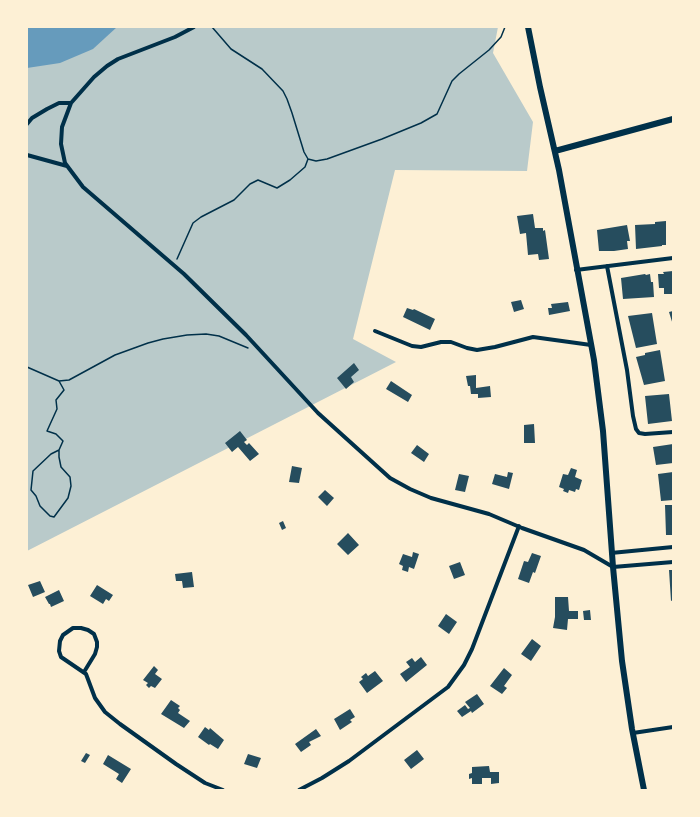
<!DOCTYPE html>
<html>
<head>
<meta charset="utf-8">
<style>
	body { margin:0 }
	#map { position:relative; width:700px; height:817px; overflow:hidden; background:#fdf0d5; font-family:Montserrat,sans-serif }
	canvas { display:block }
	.frame { position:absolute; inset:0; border:28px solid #fdf0d5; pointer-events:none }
</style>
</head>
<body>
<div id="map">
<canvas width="700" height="817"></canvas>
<div class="frame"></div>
</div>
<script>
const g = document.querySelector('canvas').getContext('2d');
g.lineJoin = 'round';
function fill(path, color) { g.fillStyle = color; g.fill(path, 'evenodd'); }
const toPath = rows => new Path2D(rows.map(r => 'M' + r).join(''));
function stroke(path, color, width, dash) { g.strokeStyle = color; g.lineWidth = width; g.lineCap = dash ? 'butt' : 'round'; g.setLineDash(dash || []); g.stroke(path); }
const green = toPath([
	[27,27,498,27,493,53,533,122,527,171,395,170,353,339,396,362,27,551]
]);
const water = toPath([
	[27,27,117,27,93,49,60,63,27,68]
]);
const building = toPath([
	[533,214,535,228,543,228,543,231,545,230,549,259,539,260,538,254,528,255,526,233,520,234,517,216],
	[666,221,666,245,662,245,662,246,636,249,635,225,655,224,655,222],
	[627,225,630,241,627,241,628,249,614,251,599,251,597,230],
	[673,271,673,294,664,294,664,288,659,288,658,274,664,274,663,272],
	[645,274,646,275,650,274,651,282,653,282,654,297,623,299,621,278],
	[521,300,524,309,514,312,511,302],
	[568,302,570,311,549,315,548,308,552,308,551,304],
	[407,308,413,310,414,309,435,319,430,330,403,317],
	[673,311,673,325,669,312],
	[652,313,657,344,636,348,628,316],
	[660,350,665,381,644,385,636,357,645,355,645,353],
	[354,363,359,370,351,377,354,382,346,389,337,378],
	[476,375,476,388,490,386,491,397,478,398,478,394,471,394,470,386,468,386,466,376],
	[391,381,412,395,408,402,386,389],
	[669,394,672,421,648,424,645,396],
	[534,424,535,443,524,443,524,425],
	[240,431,247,440,244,442,247,445,249,443,259,454,250,461,238,447,232,452,225,443],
	[673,444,673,463,656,465,653,447],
	[417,445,429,454,424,462,411,453],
	[292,466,302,468,299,483,289,482],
	[571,468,577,470,575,477,582,480,579,490,576,489,575,492,569,490,568,493,563,491,564,489,559,487,563,474,568,475],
	[508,472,513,473,509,489,492,484,495,474,507,477],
	[673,472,673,500,661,501,658,474],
	[459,474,469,476,465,492,455,490],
	[325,490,334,498,327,506,318,497],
	[665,505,673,505,673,535,666,535],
	[283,521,286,528,282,530,279,523],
	[348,533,359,545,348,555,337,544],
	[413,552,419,554,414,569,409,567,408,572,402,570,403,566,399,564,403,554,412,557],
	[532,553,541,556,535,573,533,572,529,583,518,579,524,561,528,562],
	[460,562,465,575,454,579,449,566],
	[669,570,673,570,673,600,671,601],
	[192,572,194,587,183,588,182,581,176,581,175,574],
	[40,581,45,592,33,597,28,585],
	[97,585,113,595,109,601,106,599,103,604,90,596],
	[59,590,64,601,51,607,50,604,49,604,45,597],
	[555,597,568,597,569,611,578,611,578,619,568,619,567,630,553,628,555,617],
	[590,610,591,620,584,620,583,611],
	[446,614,457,622,449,634,438,626],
	[532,639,541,646,531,661,521,654],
	[421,657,427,665,406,682,400,674,410,667,406,662,412,658,415,662],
	[154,666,158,670,155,674,162,679,155,688,151,686,149,688,146,685,148,683,143,680],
	[504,668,512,675,504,686,507,688,502,694,490,686],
	[375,671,383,681,367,693,359,682,363,679,361,677,366,673,368,676],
	[477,694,484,704,472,713,471,711,462,717,457,711,465,705,468,709,470,708,465,702],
	[171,700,180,706,178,708,180,710,178,713,190,721,184,728,161,714],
	[350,709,355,717,350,720,352,722,340,730,334,719],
	[205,727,209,730,210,728,224,740,218,749,210,744,209,745,198,737],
	[316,729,321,736,309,742,311,745,301,752,295,744],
	[417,750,424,759,411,769,404,760],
	[86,753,90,755,85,763,81,761],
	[248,754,261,758,257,768,244,764],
	[108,755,131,769,122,783,116,779,119,774,103,764],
	[489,766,490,772,499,772,499,783,491,784,491,778,482,778,482,784,472,784,472,778,469,779,469,774,472,773,472,767]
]);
const path = toPath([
	[212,27,231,49,262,69,283,91,287,99,292,113,304,152,308,159,316,161,327,159,382,139,421,123,437,114,452,81,459,74,489,50,501,37,505,27],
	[177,259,193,223,201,217,234,200,250,184,258,180,277,188,290,180,305,167,308,159],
	[27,367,59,381,69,380,115,355,148,343,163,339,187,335,206,334,219,336,248,348],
	[59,450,51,454,33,471,31,490,36,496,40,506,50,516,54,517,68,498,71,486,70,477,61,467,59,457,59,450,63,441,56,434,47,431,57,409,56,400,64,390,59,381]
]);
const minor = toPath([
	[71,103,62,127,61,144,65,163,83,187,184,274,246,335,318,413,390,478,410,489,431,498,489,514,522,528,584,550,613,567,673,562],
	[27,124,32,118,47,109,59,103,71,103,94,77,107,66,118,59,175,37,194,27],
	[27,155,67,166],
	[607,266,627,370,633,416,636,429,639,433,645,434,673,432],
	[576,270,673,258],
	[375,331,412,346,421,347,441,342,451,342,467,348,477,350,495,347,533,337,591,345],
	[611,553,673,547],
	[84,672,95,654,97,647,97,642,94,634,88,630,81,628,73,628,63,635,60,641,59,651,61,657,86,674,95,698,105,712,120,724,176,764,205,783,223,790],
	[633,733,673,727],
	[299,790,322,778,349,761,448,687,464,665,472,649,519,526]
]);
const secondary = toPath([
	[528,27,540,87,559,170,594,360,603,431,613,567,622,661,632,729,644,790],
	[555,151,673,119]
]);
fill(green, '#b9caca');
fill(water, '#669bbc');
fill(building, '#264d5e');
stroke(path, '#003049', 1.5);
stroke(minor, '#003049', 4);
stroke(secondary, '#003049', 6);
</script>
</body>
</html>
